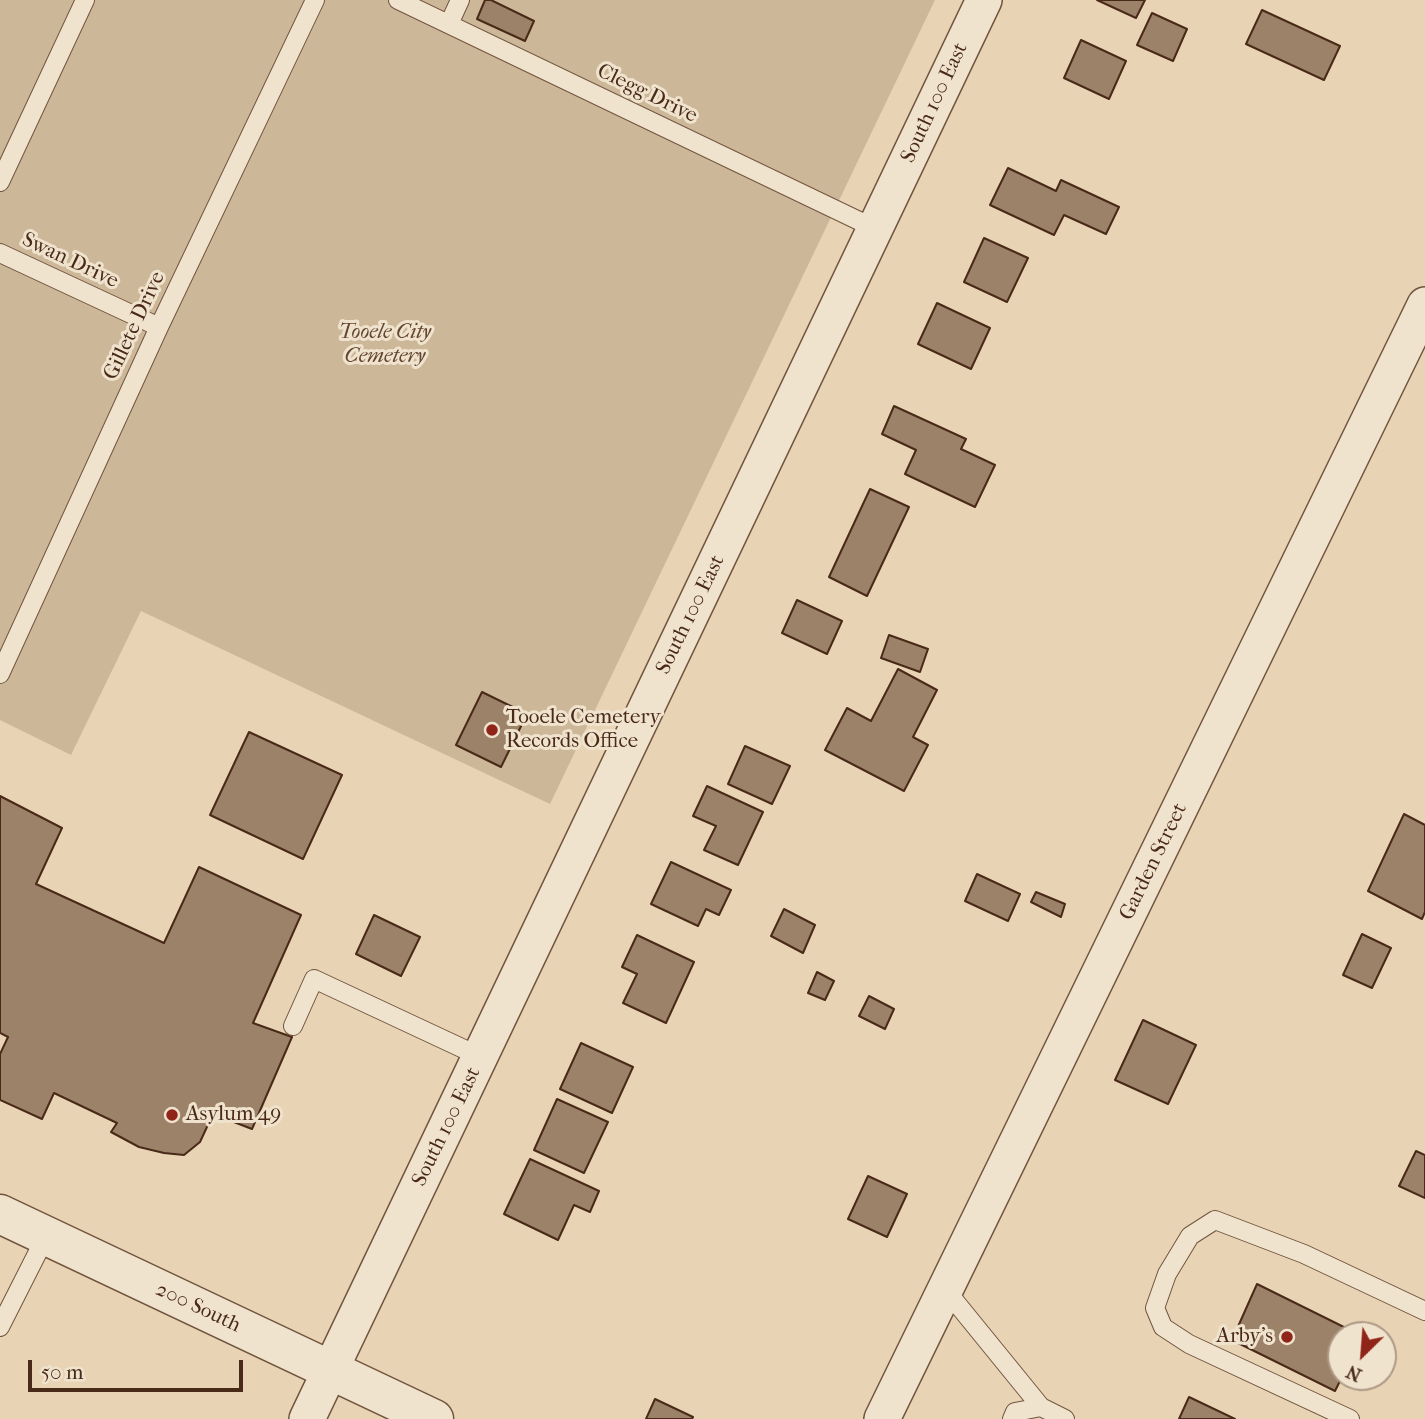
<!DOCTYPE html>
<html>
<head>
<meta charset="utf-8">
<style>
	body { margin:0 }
	#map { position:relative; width:1425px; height:1419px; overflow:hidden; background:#e8d4b4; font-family:"IM FELL French Canon",serif }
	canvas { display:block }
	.north { position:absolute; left:1327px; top:1321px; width:70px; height:70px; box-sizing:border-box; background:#f0e3ce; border:2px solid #ad9985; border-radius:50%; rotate:205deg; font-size:19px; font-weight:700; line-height:28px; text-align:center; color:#492917 }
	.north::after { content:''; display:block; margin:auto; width:24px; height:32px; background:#8f2418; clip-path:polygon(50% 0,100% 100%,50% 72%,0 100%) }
	.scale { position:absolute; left:28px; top:1360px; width:215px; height:32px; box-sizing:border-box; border:4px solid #492917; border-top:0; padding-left:9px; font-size:21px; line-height:24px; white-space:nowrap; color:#492917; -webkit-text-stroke:5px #f0e3ce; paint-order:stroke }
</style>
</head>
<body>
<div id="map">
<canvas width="1425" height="1419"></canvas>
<div class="north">N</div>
<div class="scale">50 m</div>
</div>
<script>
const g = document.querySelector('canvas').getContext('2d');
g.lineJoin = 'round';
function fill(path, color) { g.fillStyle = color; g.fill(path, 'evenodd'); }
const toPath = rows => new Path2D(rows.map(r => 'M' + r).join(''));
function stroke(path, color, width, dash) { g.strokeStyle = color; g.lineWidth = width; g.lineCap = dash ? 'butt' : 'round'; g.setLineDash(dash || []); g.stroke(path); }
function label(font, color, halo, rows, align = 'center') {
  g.font = font + ' "IM FELL French Canon",serif'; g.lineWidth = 6; g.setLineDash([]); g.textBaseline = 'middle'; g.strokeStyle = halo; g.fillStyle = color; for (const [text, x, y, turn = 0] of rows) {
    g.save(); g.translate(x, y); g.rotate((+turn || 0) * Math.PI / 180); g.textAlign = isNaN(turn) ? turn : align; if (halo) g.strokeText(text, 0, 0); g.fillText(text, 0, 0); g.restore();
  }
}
const green = toPath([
	[0,0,935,0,550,804,141,611,71,755,0,720]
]);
const building = toPath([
	[485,0,491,0,534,21,525,41,477,19,485,0],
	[1097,0,1145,0,1136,18,1097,0],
	[1262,10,1340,46,1324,80,1246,44,1262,10],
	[1152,13,1187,29,1173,61,1137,45,1152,13],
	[1081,40,1126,61,1109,99,1064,78,1081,40],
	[1008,168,1056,191,1061,180,1119,207,1106,234,1064,215,1054,235,990,205,1008,168],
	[984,238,1028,258,1007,302,964,282,984,238],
	[937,303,990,328,971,369,918,344,937,303],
	[894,406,966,439,961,449,995,465,975,507,905,474,916,450,882,434,894,406],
	[870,489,909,507,867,596,829,577,870,489],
	[797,600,842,621,827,654,782,633,797,600],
	[889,635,928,649,920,672,881,658,889,635],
	[898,669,937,690,913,737,928,745,904,791,825,750,847,708,871,721,898,669],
	[482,692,527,714,501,767,456,745,482,692],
	[249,732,342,775,303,859,210,815,249,732],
	[745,746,790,766,772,804,728,784,745,746],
	[707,786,763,812,738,865,704,850,716,826,693,816,707,786],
	[0,796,62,828,36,884,164,943,199,867,301,915,253,1023,292,1037,252,1129,213,1114,200,1142,184,1155,164,1153,139,1147,111,1132,117,1123,54,1093,42,1119,0,1100,0,1054,8,1037,0,1033,0,796],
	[1404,814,1425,825,1425,912,1422,919,1368,891,1404,814],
	[671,862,731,890,719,915,706,909,698,926,651,904,671,862],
	[977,874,1020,894,1008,921,965,901,977,874],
	[1036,892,1065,904,1061,917,1031,902,1036,892],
	[784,909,815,925,803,953,771,936,784,909],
	[374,915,420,937,401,976,356,954,374,915],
	[1362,934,1391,948,1372,988,1343,975,1362,934],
	[637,935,694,962,666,1023,623,1003,637,974,622,967,637,935],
	[817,972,834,981,825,1000,808,993,817,972],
	[869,996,894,1009,885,1029,859,1016,869,996],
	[1143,1020,1196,1045,1168,1104,1115,1080,1143,1020],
	[581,1043,633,1067,612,1113,560,1089,581,1043],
	[557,1099,608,1122,584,1173,534,1150,557,1099],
	[1416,1151,1425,1155,1425,1198,1399,1186,1416,1151],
	[530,1159,599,1191,590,1212,574,1205,558,1240,504,1214,530,1159],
	[868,1176,907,1194,887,1237,848,1219,868,1176],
	[1257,1284,1360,1335,1341,1335,1342,1377,1335,1391,1232,1340,1257,1284],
	[1189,1397,1235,1419,1179,1419,1189,1397],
	[655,1399,693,1417,692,1419,646,1419,655,1399]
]);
const service = toPath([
	[398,0,876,229],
	[449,24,460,0],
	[0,182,85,0],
	[0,253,159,327],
	[0,674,159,327,315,0],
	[293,1026,314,979,481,1057],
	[945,1289,1041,1407],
	[0,1327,46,1236],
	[1012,1419,1015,1412,1041,1407,1065,1419],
	[1350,1419,1189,1344,1163,1327,1155,1308,1167,1274,1190,1236,1215,1220,1304,1254,1425,1311]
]);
const minor = toPath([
	[307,1419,984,0],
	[882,1419,1425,305]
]);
const tertiary = toPath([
	[0,1214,434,1419]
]);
const markers = [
	[492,730,7,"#8f2418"],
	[172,1115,7,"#8f2418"],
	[1287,1337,7,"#8f2418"]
];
const streetNames = [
	["Clegg Drive",647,94,26],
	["South 100 East",935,103,-65],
	["Swan Drive",70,261,25],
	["Gillete Drive",135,326,-65],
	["South 100 East",691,615,-64],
	["Garden Street",1154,862,-64],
	["South 100 East",447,1127,-64],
	["200 South",198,1308,25]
];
const parkNames = [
	["Tooele City",385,333],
	["Cemetery",385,357]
];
const poiNames = [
	["Tooele Cemetery",506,718],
	["Records Office",506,742],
	["Asylum 49",186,1115],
	["Arby's",1273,1337,"right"]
];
fill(green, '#cdb799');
fill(building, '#9c8269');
stroke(building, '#492917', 2);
stroke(service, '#71543e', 20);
stroke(minor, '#71543e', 38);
stroke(tertiary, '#71543e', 41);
stroke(service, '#f0e3ce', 18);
stroke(minor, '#f0e3ce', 35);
stroke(tertiary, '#f0e3ce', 38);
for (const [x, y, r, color] of markers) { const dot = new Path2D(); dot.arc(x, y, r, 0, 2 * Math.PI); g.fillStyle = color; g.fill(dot); stroke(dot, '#f0e3ce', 2.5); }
label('21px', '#492917', '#f0e3ce', streetNames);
label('italic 21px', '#634531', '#f0e3ce', parkNames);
label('21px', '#492917', '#f0e3ce', poiNames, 'left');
</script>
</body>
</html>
